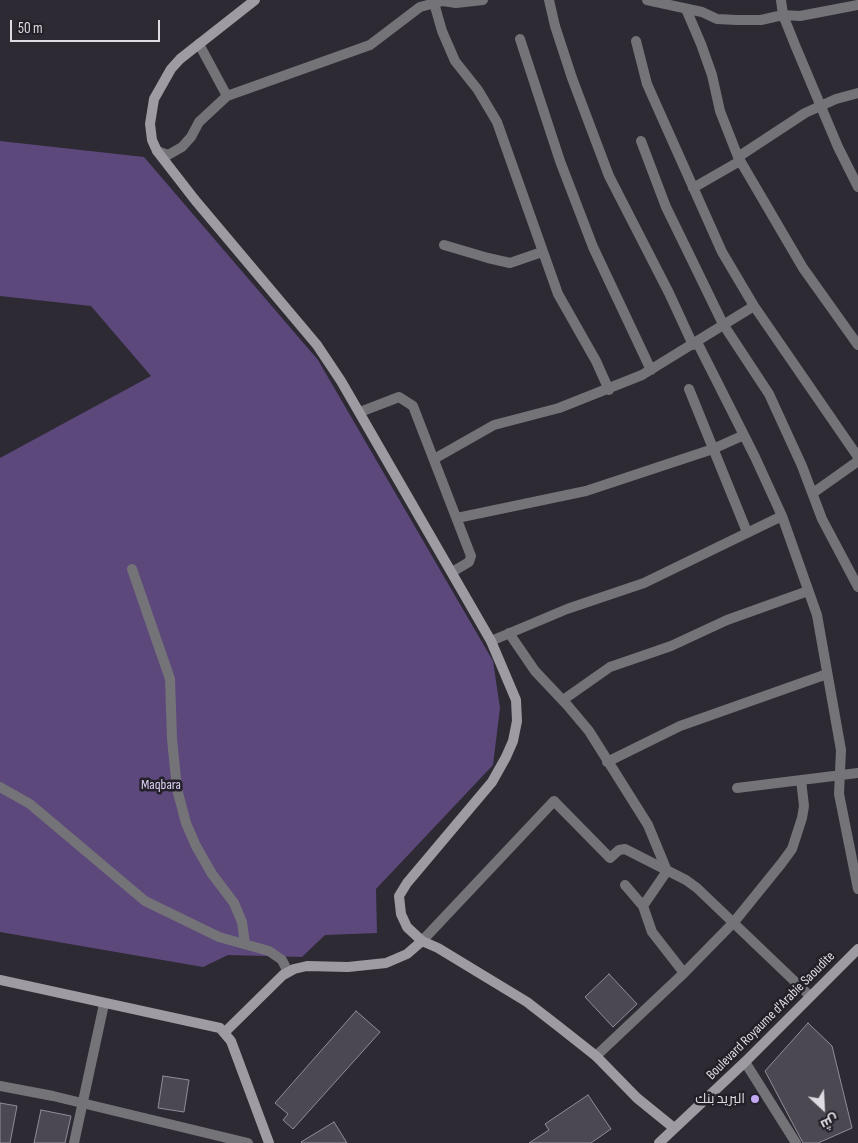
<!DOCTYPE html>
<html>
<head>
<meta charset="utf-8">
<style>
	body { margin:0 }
	#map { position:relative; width:858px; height:1143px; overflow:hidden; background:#2d2a33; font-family:"Sofia Sans Condensed",Cairo,sans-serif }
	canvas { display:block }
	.north { position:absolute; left:798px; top:1083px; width:50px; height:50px; -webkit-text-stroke:4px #232029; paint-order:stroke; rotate:155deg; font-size:14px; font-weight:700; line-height:20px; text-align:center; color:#dedce2 }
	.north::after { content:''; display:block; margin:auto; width:18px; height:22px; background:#dedce2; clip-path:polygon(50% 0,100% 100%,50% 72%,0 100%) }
	.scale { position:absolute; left:10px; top:20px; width:150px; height:22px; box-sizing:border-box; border:2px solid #dedce2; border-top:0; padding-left:6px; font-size:15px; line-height:18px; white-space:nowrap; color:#dedce2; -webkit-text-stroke:4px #232029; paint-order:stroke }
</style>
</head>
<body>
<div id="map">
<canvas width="858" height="1143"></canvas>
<div class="north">ش</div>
<div class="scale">50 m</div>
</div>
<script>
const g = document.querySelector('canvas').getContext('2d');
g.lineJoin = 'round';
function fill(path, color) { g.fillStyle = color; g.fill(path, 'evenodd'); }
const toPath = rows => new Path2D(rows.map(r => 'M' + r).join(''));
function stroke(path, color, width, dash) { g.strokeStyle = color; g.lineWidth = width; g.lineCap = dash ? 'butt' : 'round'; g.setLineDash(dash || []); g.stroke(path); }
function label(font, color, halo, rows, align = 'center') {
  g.font = font + ' "Sofia Sans Condensed",Cairo,sans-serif'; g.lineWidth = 5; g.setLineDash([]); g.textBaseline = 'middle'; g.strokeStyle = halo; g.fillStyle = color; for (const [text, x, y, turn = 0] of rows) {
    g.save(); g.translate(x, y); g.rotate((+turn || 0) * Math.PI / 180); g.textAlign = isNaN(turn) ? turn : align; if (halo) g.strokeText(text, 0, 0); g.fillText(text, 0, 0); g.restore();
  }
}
const green = toPath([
	[0,141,144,157,318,360,493,661,500,708,493,765,376,889,377,933,325,935,302,957,228,955,203,967,0,932,0,458,151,376,91,306,0,296]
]);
const building = toPath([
	[609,974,637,1004,613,1027,585,997,609,974],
	[356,1011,380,1032,293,1129,283,1120,288,1114,275,1103,356,1011],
	[808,1023,832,1046,852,1128,818,1143,803,1143,765,1071,808,1023],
	[163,1076,189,1080,184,1112,158,1108,163,1076],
	[588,1095,611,1129,591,1143,529,1143,549,1130,545,1124,588,1095],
	[0,1103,17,1106,10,1143,0,1143,0,1103],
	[41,1110,71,1116,65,1143,34,1143,41,1110],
	[334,1122,347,1143,302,1143,301,1142,334,1122]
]);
const lane = toPath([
	[360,412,399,397,413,406,471,556,469,562,452,572],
	[132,569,170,679,172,739,177,789,186,823,196,846,212,874,234,903,242,922,245,944],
	[0,787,30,804,145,901,219,937,269,951,282,960,288,972]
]);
const street = toPath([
	[549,0,555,26,572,78,609,176,669,293,693,345],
	[647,0,702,12,717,19,737,20,761,20,783,15,800,16,858,5],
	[781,0,783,15,795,45,838,147,858,187],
	[434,3,442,31,455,61,478,90,497,122,558,294,596,361,609,390],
	[686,9,701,44,712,75,720,111,738,157,803,268,858,345],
	[520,39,560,161,593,247,651,370],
	[636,41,647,84,722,252,754,306,858,457],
	[199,44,227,96],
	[641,141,666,207,688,252,723,324,769,394,802,466,822,519,858,587],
	[157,151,168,155,182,147,191,137,199,122,227,96,370,45,420,7,443,1,456,3,483,0],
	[738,157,805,113,836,99,858,93],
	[693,188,740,161],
	[444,245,488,258,510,263,542,252],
	[697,342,755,457,782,516,817,615,841,750,839,794,858,889],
	[689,389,747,532],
	[434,459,494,425,559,408,642,375,754,306],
	[813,493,858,461],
	[457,518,586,491,713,449,744,435],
	[509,633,535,671,568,706,589,731,648,825,667,871,643,906],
	[491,641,567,609,644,583,782,516],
	[563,700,610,667,671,646,727,620,808,591],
	[607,762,680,726,827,674],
	[737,788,858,773],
	[625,885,643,906,652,932,684,973],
	[422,941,554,801,610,858,619,850,625,849,686,880,697,888,810,996],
	[596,1056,684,973,734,922,781,864,792,849,802,818,804,806,801,780],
	[745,1062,796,1143],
	[0,1086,53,1096,248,1143],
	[74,1143,104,1004]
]);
const secondary = toPath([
	[255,0,180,59,171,69,154,99,150,124,152,140,157,151,195,200,317,345,341,381,491,641,516,700,517,721,513,741,506,757,492,782,407,883,399,896,401,914,407,927,422,941,438,948,527,1002,558,1026,596,1056,637,1098,674,1128],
	[0,980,220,1028,231,1041,269,1143],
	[225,1032,283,975,294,969,307,966,348,967,386,963,407,954,422,941],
	[659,1143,745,1062,858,949]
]);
const markers = [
	[755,1099,5,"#c3a7f2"]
];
const parkNames = [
	["Maqbara",161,785]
];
const streetNames = [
	["Boulevard Royaume d'Arabie Saoudite",771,1016,-45]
];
const poiNames = [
	["البريد بنك",745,1099]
];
fill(green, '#5d487c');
fill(building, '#4c4852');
stroke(building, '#918d98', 1);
stroke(lane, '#747378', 10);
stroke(street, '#747378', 10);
stroke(secondary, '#9e9ba3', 10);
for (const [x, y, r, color] of markers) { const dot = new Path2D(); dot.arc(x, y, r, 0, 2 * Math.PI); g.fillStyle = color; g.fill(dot); stroke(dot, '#232029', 2); }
label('14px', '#ded1f5', '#232029', parkNames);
label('14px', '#dedce2', '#232029', streetNames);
label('14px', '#dedce2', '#232029', poiNames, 'right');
</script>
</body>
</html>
